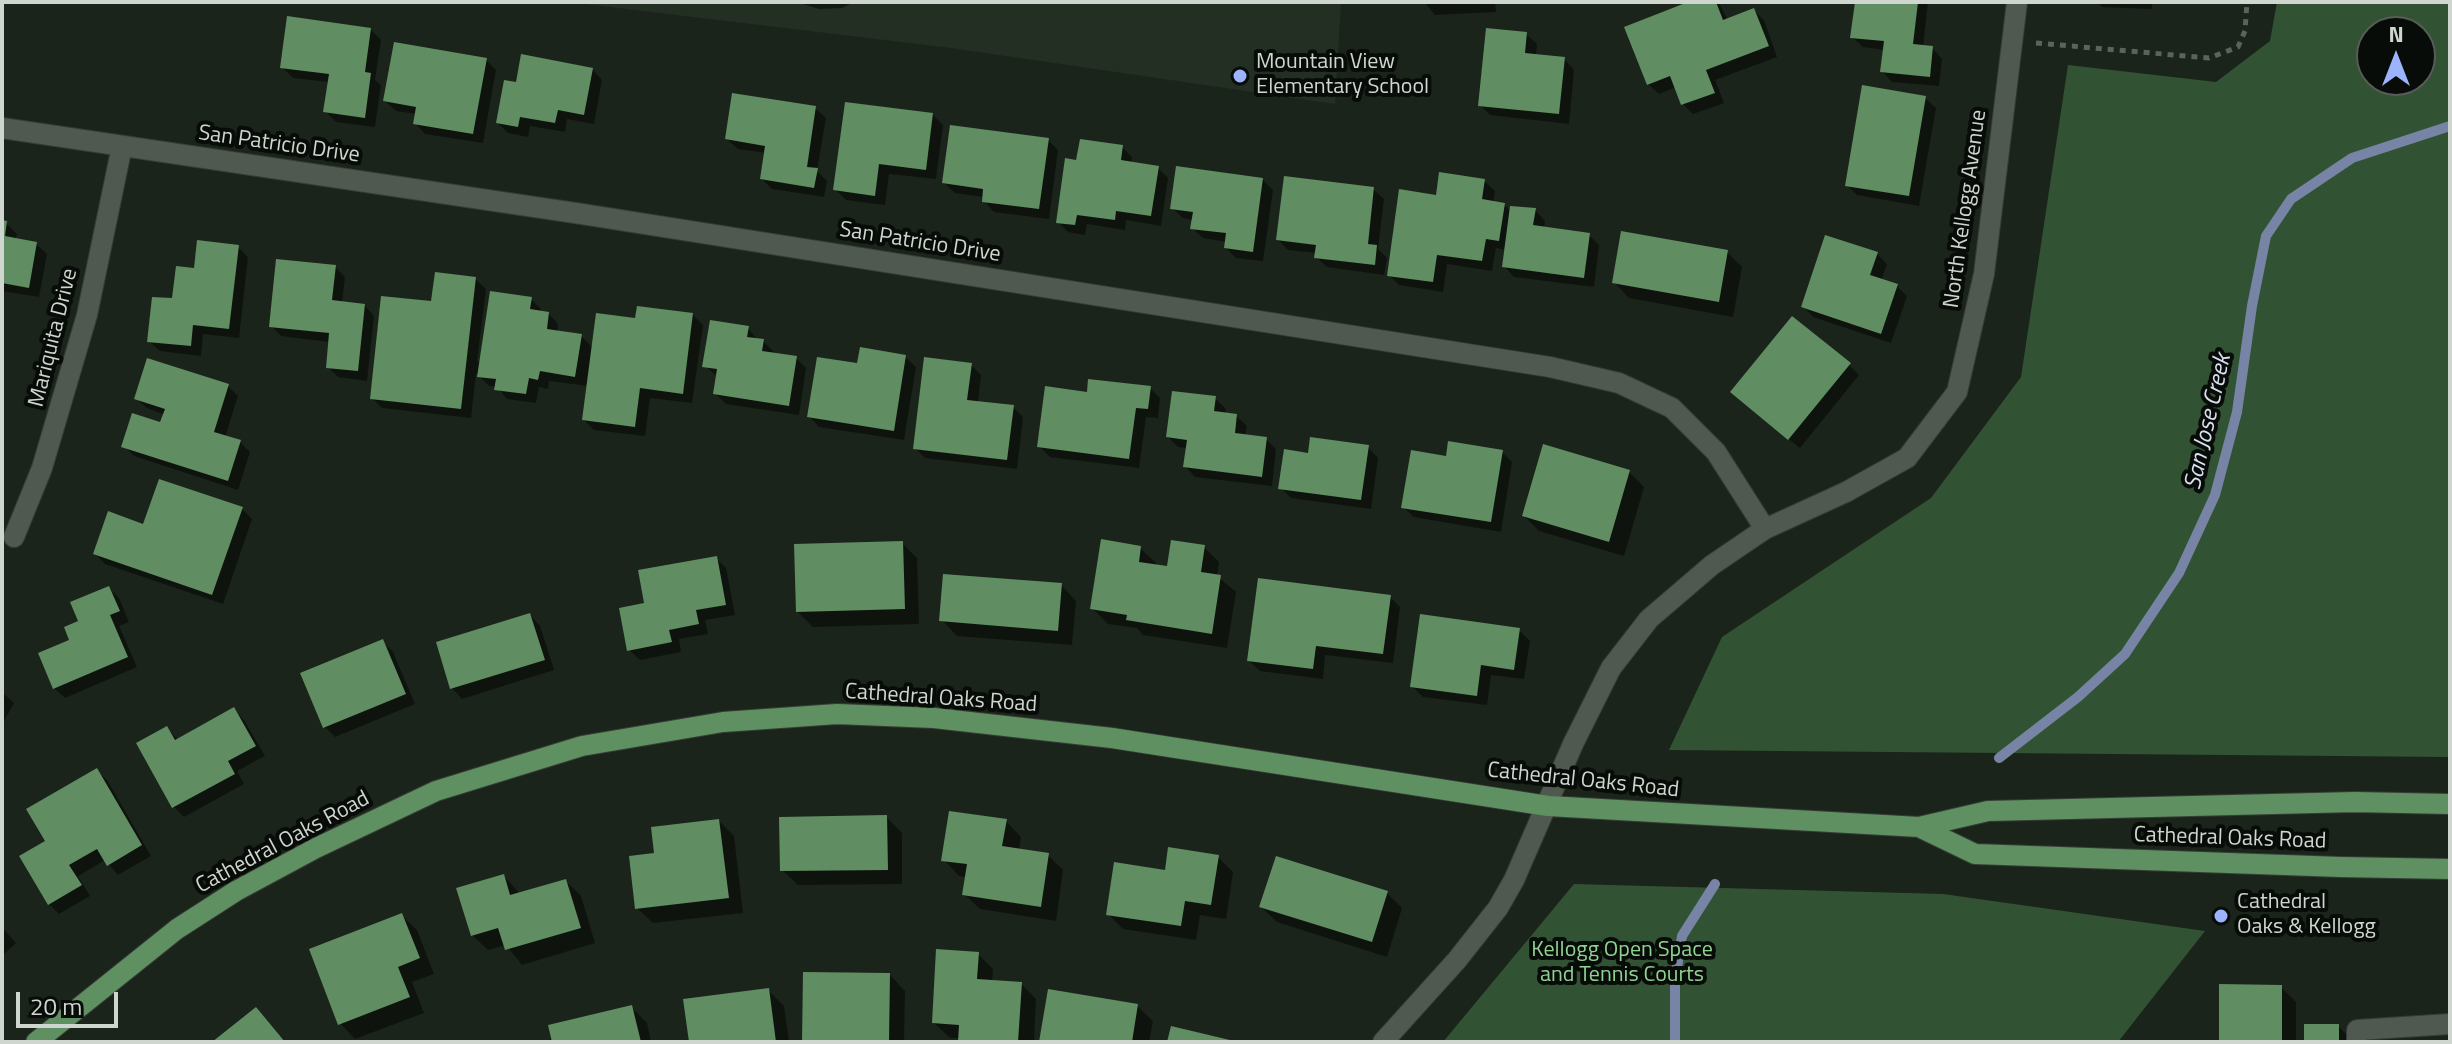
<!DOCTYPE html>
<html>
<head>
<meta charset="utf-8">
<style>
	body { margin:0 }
	#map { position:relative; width:2452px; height:1044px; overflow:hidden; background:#1b241b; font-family:"Titillium Web",sans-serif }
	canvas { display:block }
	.frame { position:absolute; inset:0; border:4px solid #cfd5cf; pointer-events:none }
	.north { position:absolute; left:2356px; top:16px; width:80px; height:80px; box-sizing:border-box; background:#080c08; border:2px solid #585c58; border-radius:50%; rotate:0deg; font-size:22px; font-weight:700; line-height:32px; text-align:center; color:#cfd5cf }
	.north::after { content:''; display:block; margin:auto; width:28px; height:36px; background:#9cb4fd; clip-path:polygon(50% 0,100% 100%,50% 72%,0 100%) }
	.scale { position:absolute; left:16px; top:992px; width:102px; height:36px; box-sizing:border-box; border:4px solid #cfd5cf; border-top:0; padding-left:10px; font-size:24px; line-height:28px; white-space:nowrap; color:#cfd5cf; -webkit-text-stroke:6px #080c08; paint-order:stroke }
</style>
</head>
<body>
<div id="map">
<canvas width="2452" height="1044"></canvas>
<div class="frame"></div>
<div class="north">N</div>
<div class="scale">20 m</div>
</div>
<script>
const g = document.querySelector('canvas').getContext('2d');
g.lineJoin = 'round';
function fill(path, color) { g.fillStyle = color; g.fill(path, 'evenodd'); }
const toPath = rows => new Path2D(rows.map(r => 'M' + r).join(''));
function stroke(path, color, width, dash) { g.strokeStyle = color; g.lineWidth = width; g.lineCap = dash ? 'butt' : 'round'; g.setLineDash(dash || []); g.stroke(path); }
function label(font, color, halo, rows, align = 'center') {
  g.font = font + ' "Titillium Web",sans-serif'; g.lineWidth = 8; g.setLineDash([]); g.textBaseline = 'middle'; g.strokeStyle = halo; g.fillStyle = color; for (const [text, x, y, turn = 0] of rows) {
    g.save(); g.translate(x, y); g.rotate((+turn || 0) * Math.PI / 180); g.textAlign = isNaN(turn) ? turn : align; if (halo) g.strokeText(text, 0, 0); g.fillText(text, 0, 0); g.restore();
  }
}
const built = toPath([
	[568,2,1341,2,1335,104,951,48]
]);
const green = toPath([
	[2277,2,2450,2,2450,757,1669,750,1722,637,1931,498,2021,377,2068,65,2216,82,2270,41],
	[2372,32,2420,32,2420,80,2372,80],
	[1574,884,1943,894,2205,931,2118,1042,1443,1042]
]);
const shadow = toPath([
	[797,2,854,2,842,8,819,9],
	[1424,2,1495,2,1496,12,1435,15],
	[1694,2,1718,2,1728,20,1753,10,1764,20,1777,57,1715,80,1724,103,1693,114,1683,104,1676,87,1659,94,1648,84],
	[1869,2,1928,2,1923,47,1932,48,1942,59,1939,86,1892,82,1882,71,1885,50,1863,47,1852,37],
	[2097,2,2152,2,2152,9,2102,7],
	[371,30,381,40,375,80,381,85,375,127,336,122,325,111,329,82,293,78,282,67],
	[1526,34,1537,44,1536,56,1564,59,1574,70,1569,124,1490,115,1480,105],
	[486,60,496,70,483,143,425,134,415,123,417,114,396,111,385,101],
	[592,69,602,80,594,124,567,119,565,132,530,126,528,137,508,133,498,123,518,84],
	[1925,98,1936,108,1919,206,1857,195,1847,185],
	[815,108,826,118,817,171,827,181,824,197,772,189,762,179,766,153,738,149,727,139],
	[932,114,943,125,936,179,889,174,885,205,846,200,835,189],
	[1048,140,1058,150,1049,219,994,212,984,201,984,197,955,193,944,183],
	[1122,147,1132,157,1131,164,1158,168,1168,178,1161,226,1126,220,1125,230,1087,224,1085,235,1068,232,1058,222,1078,162],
	[1262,179,1273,190,1263,261,1236,258,1226,248,1227,242,1203,238,1192,228,1193,220,1183,218,1172,208],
	[1484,181,1495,191,1493,203,1504,205,1511,211,1535,210,1545,221,1544,229,1589,235,1599,245,1594,287,1514,277,1504,266,1506,250,1496,248,1492,271,1447,264,1443,292,1399,285,1389,275,1437,197],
	[1373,189,1384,199,1378,249,1387,258,1384,275,1327,267,1316,257,1317,253,1288,250,1278,240],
	[2,222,6,223,17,234,15,240,36,244,47,254,39,297,2,291],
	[238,247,248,257,239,338,203,334,201,356,160,351,149,341,174,301],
	[1727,252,1742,267,1733,317,1629,298,1614,282],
	[1877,254,1887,264,1881,281,1897,286,1907,296,1891,343,1813,317,1803,306],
	[335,267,345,277,342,303,364,305,374,316,367,381,338,377,328,367,330,342,281,336,271,326],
	[475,279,486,289,477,361,481,362,531,299,541,309,541,312,548,313,558,324,557,333,581,336,594,349,637,321,693,315,703,325,692,403,650,398,645,436,594,430,584,420,589,386,549,381,548,389,539,387,536,403,507,399,497,387,489,386,476,373,471,418,382,408,372,398,433,303],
	[748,328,758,341,763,341,774,352,773,354,796,358,806,368,799,415,726,404,715,393,718,377,705,366],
	[905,357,916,367,904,440,819,427,809,416],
	[971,365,981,375,978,403,1013,407,1023,417,1017,469,925,458,915,448],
	[1849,365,1859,375,1800,448,1743,402],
	[228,386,238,396,225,437,240,442,250,452,238,490,134,456,124,446,162,425,165,415,147,408,136,398],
	[1150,388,1160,398,1158,418,1146,417,1139,468,1050,457,1039,446,1089,394],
	[1215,398,1226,409,1225,415,1236,416,1247,426,1245,436,1266,439,1276,449,1272,486,1195,477,1185,466,1188,448,1178,447,1168,437],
	[1368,447,1378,458,1371,509,1291,498,1281,488],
	[1502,452,1512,462,1501,532,1414,517,1403,507,1448,458],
	[1629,472,1644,487,1624,556,1539,531,1524,516],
	[242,509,252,519,223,604,105,564,95,554],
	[902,543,917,558,919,624,813,627,798,612],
	[1204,547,1219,562,1217,576,1236,592,1227,648,1143,635,1137,628,1108,624,1092,608,1140,548,1156,563,1155,566,1168,569],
	[716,558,726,568,735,615,705,620,708,634,679,639,681,652,640,660,629,650,647,605],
	[1061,585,1076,601,1072,645,957,636,942,620],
	[109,588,119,598,129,622,119,626,137,667,65,698,54,688,72,641,80,622],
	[1390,597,1400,607,1393,663,1325,655,1323,679,1260,671,1249,661],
	[530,615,540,626,554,670,462,699,452,688,438,643],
	[1519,630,1530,641,1524,679,1491,675,1487,705,1423,697,1412,686],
	[383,642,393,652,415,704,335,737,325,727],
	[2,692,14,703,2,725],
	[234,710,244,720,265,756,237,771,244,784,184,817,174,807,167,728,178,740],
	[96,770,107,780,151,856,118,875,105,860,78,876,90,896,59,914,49,904,48,842],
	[886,817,902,833,902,884,798,885,782,870],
	[719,821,734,836,743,913,653,923,637,908],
	[1006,821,1021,837,1019,851,1048,855,1063,870,1056,921,980,909,964,894,967,877,959,876,944,860],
	[1218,857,1233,872,1226,919,1200,915,1196,940,1123,929,1108,914,1166,872],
	[504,876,520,894,566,881,581,896,595,943,522,965,506,945,488,950,472,935],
	[1387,893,1402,908,1387,957,1277,922,1261,907],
	[401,915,417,930,434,974,412,982,424,1013,355,1039,340,1023],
	[2,927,16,943,2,956],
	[978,954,993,969,992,982,1021,984,1036,999,1034,1042,960,1042,960,1038,950,1038,934,1023],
	[890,975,905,991,904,1042,804,1042],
	[2221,986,2281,987,2296,1002,2296,1042,2221,1042],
	[768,990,784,1006,789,1042,691,1042],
	[1137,1006,1153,1021,1149,1042,1041,1042],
	[631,1007,647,1023,651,1042,554,1042],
	[2338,1026,2348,1036,2348,1042,2306,1042]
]);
const stream = toPath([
	[1999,758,2078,697,2125,654,2179,573,2215,495,2237,412,2252,306,2266,236,2291,199,2352,158,2450,126],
	[1675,1042,1675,980,1682,936,1715,884]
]);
const building = toPath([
	[1688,2,1716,2,1723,20,1754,8,1769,46,1706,70,1715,93,1681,105,1670,76,1647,85,1624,27],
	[1855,2,1918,2,1913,44,1933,46,1930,77,1880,72,1884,41,1850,38],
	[287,16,371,28,365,72,371,73,365,118,323,112,329,74,280,68],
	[1486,28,1527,32,1525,53,1565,57,1559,114,1478,106],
	[394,42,487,58,473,134,413,124,416,107,383,101],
	[521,54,593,68,584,115,558,110,555,123,520,117,518,127,496,123,504,80,516,82],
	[1862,85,1926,96,1909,196,1845,186],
	[732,93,816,106,807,167,818,168,814,188,760,179,765,146,725,139],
	[845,102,933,113,926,170,879,164,875,196,833,190],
	[950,125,1049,138,1039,209,982,202,983,189,942,183],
	[1080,139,1123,145,1121,160,1159,166,1151,216,1116,211,1115,220,1077,215,1075,225,1056,223,1065,158,1076,160],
	[1176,166,1263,178,1253,252,1224,248,1226,233,1190,229,1193,212,1170,209],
	[1439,172,1485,179,1482,199,1505,203,1499,241,1486,239,1482,261,1437,255,1433,282,1387,276,1399,189,1436,195],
	[1284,176,1374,187,1368,244,1377,245,1375,265,1314,258,1316,245,1276,240],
	[1510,206,1536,208,1533,225,1590,233,1584,278,1502,267],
	[2,220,7,221,5,236,37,242,29,288,2,283],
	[1621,231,1728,250,1719,302,1612,283],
	[1825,235,1878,252,1870,275,1898,284,1881,334,1801,307],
	[197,240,239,245,229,329,193,325,191,346,147,342,152,297,172,298,176,266,194,268],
	[276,259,336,265,332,300,365,304,358,371,326,368,329,333,269,327],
	[435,272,476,277,461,409,370,399,381,296,431,301],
	[490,291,532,297,530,309,549,312,547,329,582,334,575,377,540,371,538,380,529,378,526,394,494,390,496,379,477,377],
	[637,306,693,313,683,394,640,388,635,427,582,420,596,313,635,318],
	[1792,316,1851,363,1788,440,1730,392],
	[710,320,749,326,747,337,764,339,762,351,797,356,789,406,713,394,717,369,702,367],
	[860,347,906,355,894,431,807,417,817,357,857,363],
	[924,357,972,363,967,400,1014,405,1007,460,913,449],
	[147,358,229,384,214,432,241,440,228,481,121,447,132,413,160,422,165,409,134,399],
	[1088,379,1151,386,1148,409,1136,408,1129,459,1037,447,1045,386,1087,392],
	[1172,391,1216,396,1214,411,1237,414,1235,433,1267,437,1262,477,1183,467,1187,440,1166,437],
	[1310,437,1369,445,1361,500,1278,489,1284,449,1308,453],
	[1448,441,1503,450,1491,522,1401,508,1411,450,1446,456],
	[1543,444,1630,470,1609,542,1522,516],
	[159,479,243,507,212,595,93,554,108,511,143,524],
	[1101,539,1141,546,1139,562,1167,566,1171,540,1205,545,1201,572,1221,575,1212,634,1126,620,1127,615,1090,609],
	[903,541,905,609,796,612,794,544],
	[717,556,726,605,696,610,699,624,669,630,672,642,627,651,619,608,644,603,638,570],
	[943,574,1062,583,1058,631,939,621],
	[1258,578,1391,595,1383,654,1316,646,1313,669,1247,661],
	[109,586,120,611,110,615,128,657,53,689,38,653,69,640,64,627,78,621,70,602],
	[530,613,545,660,450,689,436,642],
	[1420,614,1520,628,1514,670,1481,665,1477,696,1410,687],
	[383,639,406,694,323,728,300,673],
	[234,707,256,746,228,761,235,774,172,808,136,743,167,726,175,740],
	[97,768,142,845,107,866,97,849,69,865,82,885,48,905,19,856,45,841,26,809],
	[949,811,1007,819,1002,846,1049,853,1041,907,962,895,967,864,941,861],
	[887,815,888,870,780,871,779,817],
	[719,819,729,898,635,909,629,856,654,853,651,827],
	[1168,847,1219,855,1211,905,1185,901,1181,926,1106,915,1114,862,1165,870],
	[1276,856,1388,891,1372,942,1259,907],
	[504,874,510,895,566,879,581,928,505,950,498,928,471,936,456,888],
	[402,913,420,958,398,967,410,997,338,1025,309,949],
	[936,949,979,952,977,979,1022,982,1018,1042,958,1042,959,1025,932,1023],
	[803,972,890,973,889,1042,802,1042],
	[2219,984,2282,985,2282,1041,2219,1042],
	[769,988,776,1042,689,1042,683,999],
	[1048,989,1138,1004,1132,1042,1039,1042],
	[632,1005,641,1042,552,1042,548,1025],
	[256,1007,285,1042,212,1042],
	[2304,1024,2339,1024,2339,1042,2304,1042],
	[1171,1026,1234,1041,1233,1042,1167,1042]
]);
const path = toPath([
	[2036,43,2209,58,2238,47,2245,31,2247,2]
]);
const minor = toPath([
	[2,128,582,214,1550,367,1619,383,1672,408,1716,452,1765,529],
	[14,537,42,468,87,315,122,146],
	[1383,1042,1457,960,1498,908,1514,880,1573,744,1611,668,1649,619,1712,565,1765,529,1846,492,1907,458,1957,392,1984,274,2017,2],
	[2357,1042,2357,1030,2450,1024]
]);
const major = toPath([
	[1919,827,1975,854,2341,867,2450,869],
	[36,1042,177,929,236,891,316,848,436,791,582,746,723,722,837,714,934,718,1112,738,1548,806,1919,827,1988,811,2355,802,2450,804]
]);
const markers = [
	[1240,76,8,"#9cb4fd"],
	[2221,916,8,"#9cb4fd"]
];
const poiNames = [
	["Mountain View",1256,63],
	["Elementary School",1256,88],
	["Cathedral",2237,903],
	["Oaks & Kellogg",2237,928]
];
const streetNames = [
	["San Patricio Drive",279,145,8],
	["North Kellogg Avenue",1966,209,-82],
	["San Patricio Drive",920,243,9],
	["Mariquita Drive",54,338,-76],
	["Cathedral Oaks Road",941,699,4],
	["Cathedral Oaks Road",1583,781,6],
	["Cathedral Oaks Road",2230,839,2],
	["Cathedral Oaks Road",283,843,-28]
];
const parkNames = [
	["Kellogg Open Space",1622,951],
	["and Tennis Courts",1622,976]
];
const waterNames = [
	["San Jose Creek",2209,422,-77]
];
fill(built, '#232f23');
fill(green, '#325333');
fill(shadow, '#0007');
stroke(stream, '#7884a5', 10);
fill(building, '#618d62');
stroke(minor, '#363d36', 22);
stroke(major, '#363d36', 22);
stroke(path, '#5b635b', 5, [6, 6]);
stroke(minor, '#4f594f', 20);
stroke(major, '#5f9061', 20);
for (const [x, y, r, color] of markers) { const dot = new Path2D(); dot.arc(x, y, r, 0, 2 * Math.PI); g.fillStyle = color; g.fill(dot); stroke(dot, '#080c08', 3); }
label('22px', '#cfd5cf', '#080c08', poiNames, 'left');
label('22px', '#cfd5cf', '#080c08', streetNames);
label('22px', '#90d292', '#080c08', parkNames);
label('italic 24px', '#dae0f0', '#080c08', waterNames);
</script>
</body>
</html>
